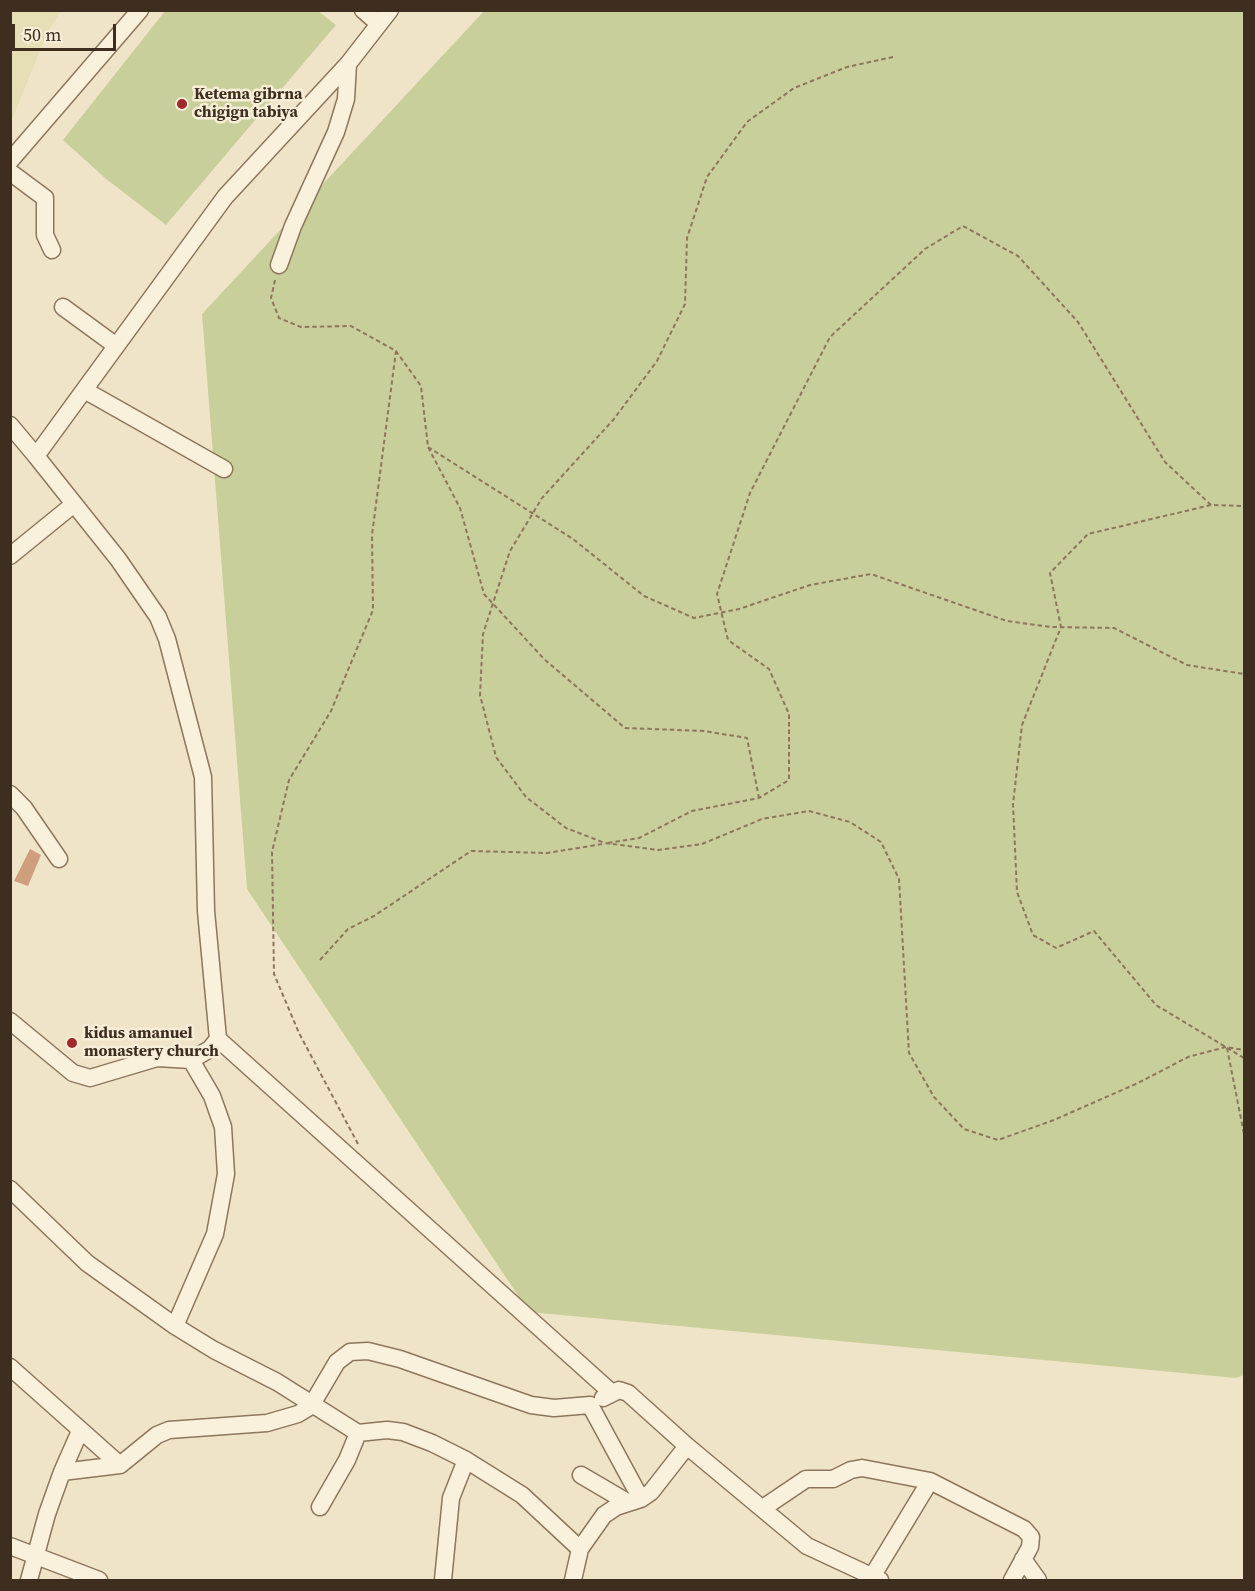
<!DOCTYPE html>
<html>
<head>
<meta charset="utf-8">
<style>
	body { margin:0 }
	#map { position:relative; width:1255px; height:1591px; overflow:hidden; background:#f0e4c8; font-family:"Source Serif 4",serif }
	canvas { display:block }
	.frame { position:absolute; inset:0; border:12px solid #3d2e20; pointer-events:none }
	.scale { position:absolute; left:12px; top:24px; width:104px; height:27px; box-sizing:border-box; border:3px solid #3d2e20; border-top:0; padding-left:8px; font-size:18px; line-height:21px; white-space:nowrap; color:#3d2e20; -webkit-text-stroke:4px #f7eed8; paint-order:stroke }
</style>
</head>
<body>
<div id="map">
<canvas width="1255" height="1591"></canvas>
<div class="frame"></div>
<div class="scale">50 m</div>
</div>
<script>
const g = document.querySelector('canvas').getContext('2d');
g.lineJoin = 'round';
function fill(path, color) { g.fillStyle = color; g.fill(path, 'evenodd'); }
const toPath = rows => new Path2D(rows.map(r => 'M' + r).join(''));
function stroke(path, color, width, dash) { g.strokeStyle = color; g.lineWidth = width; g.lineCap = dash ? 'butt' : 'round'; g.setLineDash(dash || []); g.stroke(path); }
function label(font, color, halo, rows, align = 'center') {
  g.font = font + ' "Source Serif 4",serif'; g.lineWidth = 5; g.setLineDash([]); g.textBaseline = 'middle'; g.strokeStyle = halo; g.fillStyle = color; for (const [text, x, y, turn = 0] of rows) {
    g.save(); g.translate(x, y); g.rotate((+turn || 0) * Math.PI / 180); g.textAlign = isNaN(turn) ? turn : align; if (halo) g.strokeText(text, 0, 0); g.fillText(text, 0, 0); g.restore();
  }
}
const farmland = toPath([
	[11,10,61,11,48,31,11,122]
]);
const green = toPath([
	[165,11,318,11,336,25,166,225,105,178,63,140],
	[484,11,1244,11,1244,1375,1236,1378,529,1312,247,889,202,314]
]);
const building = toPath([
	[30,849,41,855,28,886,14,881]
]);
const path = toPath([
	[893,57,847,67,794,88,747,122,707,177,687,238,685,304,657,361,614,419,542,498,510,551,483,634,480,695,496,757,526,797,566,828,605,843,658,850,702,844,762,819,809,811,850,822,881,842,899,879,909,1053,934,1097,964,1129,998,1140,1054,1120,1138,1083,1188,1057,1226,1047,1244,1050],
	[275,280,271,298,279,318,301,327,351,326,396,351,421,386,428,447,460,508,484,594,544,659,625,728,704,731,747,738,759,798],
	[428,447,573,539,644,596,694,618,739,609,810,585,871,574,1007,621,1051,627,1114,628,1187,665,1244,674],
	[1211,505,1088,534,1050,573,1061,627,1022,725,1013,804,1017,892,1033,935,1056,948,1094,931,1156,1005,1244,1058],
	[608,843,639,838,692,811,759,798,789,780,789,714,769,669,728,640,717,594,750,493,830,337,925,249,963,226,1018,256,1078,322,1165,462,1211,505,1244,506],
	[320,960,348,929,374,916,471,851,547,853,603,844],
	[1227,1048,1244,1134],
	[358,1144,299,1033,274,974,272,852,289,780,331,711,373,610,372,535,396,351]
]);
const minor = toPath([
	[363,10,379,24],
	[10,161,140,10],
	[10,172,45,198,45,235,52,250],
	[279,265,293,226,336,132,346,99,348,64],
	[63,307,115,345],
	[86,391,224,469],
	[10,425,36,456],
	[10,556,74,504],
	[10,794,24,808,59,859],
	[10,1021,73,1073,90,1078,157,1058,191,1060,210,1049,218,1039,206,911,203,777,167,639,158,617,118,559,36,456,225,197,348,64,390,10],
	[218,1039,612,1393],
	[10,1189,87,1263,175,1326,214,1350,277,1382,358,1433,387,1430,403,1432,432,1443,466,1460,522,1495,580,1549,573,1580],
	[175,1326,215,1234,226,1174,223,1127,212,1096,191,1060],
	[10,1367,120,1465],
	[603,1398,619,1390,628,1393,687,1446,651,1492,641,1499],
	[687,1446,807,1546,880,1580],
	[62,1472,80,1431],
	[581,1475,627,1502],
	[320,1507,347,1460,358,1433],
	[763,1508,806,1479,833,1479,851,1470,862,1468,930,1481],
	[10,1546,99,1580],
	[1023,1559,1038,1580],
	[29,1580,47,1514,62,1472,120,1465,157,1435,169,1430,267,1423,298,1414,311,1406,337,1362,350,1352,368,1351,400,1359,531,1405,554,1408,590,1405,641,1499,616,1507,604,1515,580,1549],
	[443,1580,451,1498,466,1460],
	[870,1580,930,1481,1024,1529,1031,1537,1030,1547,1012,1580]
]);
const markers = [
	[182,104,6,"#9e2a2b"],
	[72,1043,6,"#9e2a2b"]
];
const poiNames = [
	["Ketema gibrna",194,95],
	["chigign tabiya",194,113],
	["kidus amanuel",84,1034],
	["monastery church",84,1052]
];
fill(farmland, '#e6deb5');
fill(green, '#c9cf9b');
fill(building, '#cf9f7d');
stroke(minor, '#8d765c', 19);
stroke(path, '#8d765c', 2, [4.5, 3]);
stroke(minor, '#faf1dc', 16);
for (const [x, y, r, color] of markers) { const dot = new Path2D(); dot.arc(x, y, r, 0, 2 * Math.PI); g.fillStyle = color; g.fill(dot); stroke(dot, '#f7eed8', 2); }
label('bold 16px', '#3d2e20', '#f7eed8', poiNames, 'left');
</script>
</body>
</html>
